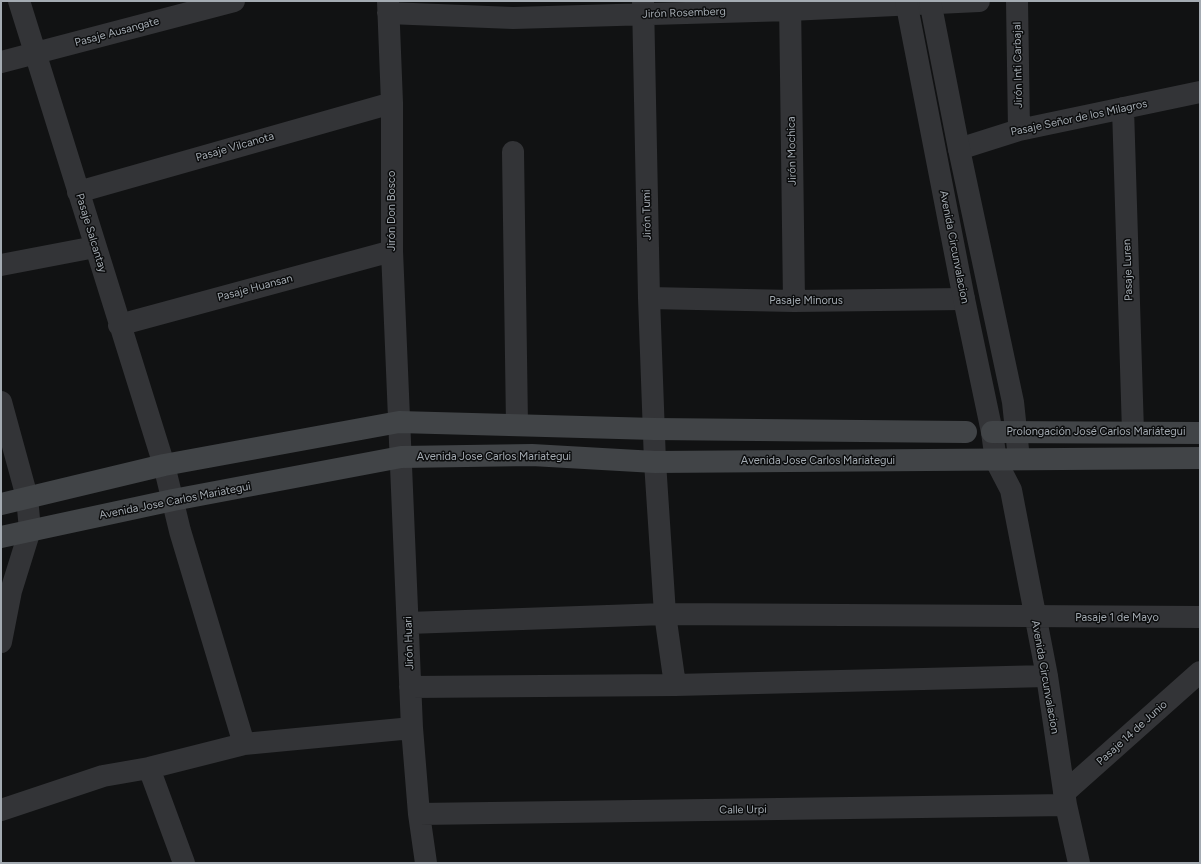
<!DOCTYPE html>
<html>
<head>
<meta charset="utf-8">
<style>
	body { margin:0 }
	#map { position:relative; width:1201px; height:864px; overflow:hidden; background:#111213; font-family:Figtree,sans-serif }
	canvas { display:block }
	.frame { position:absolute; inset:0; border:2px solid #a4abb2; pointer-events:none }
</style>
</head>
<body>
<div id="map">
<canvas width="1201" height="864"></canvas>
<div class="frame"></div>
</div>
<script>
const g = document.querySelector('canvas').getContext('2d');
g.lineJoin = 'round';
const toPath = rows => new Path2D(rows.map(r => 'M' + r).join(''));
function stroke(path, color, width, dash) { g.strokeStyle = color; g.lineWidth = width; g.lineCap = dash ? 'butt' : 'round'; g.setLineDash(dash || []); g.stroke(path); }
function label(font, color, halo, rows, align = 'center') {
  g.font = font + ' Figtree,sans-serif'; g.lineWidth = 3; g.setLineDash([]); g.textBaseline = 'middle'; g.strokeStyle = halo; g.fillStyle = color; for (const [text, x, y, turn = 0] of rows) {
    g.save(); g.translate(x, y); g.rotate((+turn || 0) * Math.PI / 180); g.textAlign = isNaN(turn) ? turn : align; if (halo) g.strokeText(text, 0, 0); g.fillText(text, 0, 0); g.restore();
  }
}
const minor = toPath([
	[19,1,164,465,180,531,244,744],
	[388,1,392,103,392,251,412,728,419,814,426,863],
	[643,1,649,298,655,462,665,614,675,685],
	[790,1,794,301],
	[1017,1,1019,130],
	[388,13,513,18,790,10,979,1],
	[1,62,234,1],
	[1123,108,1133,432],
	[959,149,1019,130,1200,92],
	[513,152,517,425],
	[78,192,392,103],
	[1,265,95,247],
	[649,298,794,301,964,299],
	[119,325,392,251],
	[1,402,27,497,30,530,11,591,1,642],
	[996,461,1011,490,1047,676,1066,805,1079,863],
	[408,623,665,614,1200,617],
	[410,687,675,685,1047,676],
	[149,768,184,863],
	[1064,793,1200,672],
	[1,810,103,776,149,768,244,744,412,728],
	[419,814,1066,805]
]);
const tertiary = toPath([
	[906,1,964,299,992,432,996,461],
	[930,1,959,149,1013,402,1019,459]
]);
const secondary = toPath([
	[992,432,1200,433],
	[1,504,164,465,399,422,655,429,966,432],
	[1,537,173,500,401,457,532,455,655,462,1200,458]
]);
const streetNames = [
	["Jirón Rosemberg",684,13,-2],
	["Pasaje Ausangate",117,32,-15],
	["Jirón Inti Carbajal",1018,65,-91],
	["Pasaje Señor de los Milagros",1079,118,-12],
	["Pasaje Vilcanota",235,147,-16],
	["Jirón Mochica",792,151,-91],
	["Jirón Don Bosco",392,211,-90],
	["Jirón Tumi",647,215,-91],
	["Pasaje Salcantay",91,233,73],
	["Avenida Circunvalacion",954,247,79],
	["Pasaje Luren",1128,270,-92],
	["Pasaje Huansan",255,288,-15],
	["Pasaje Minorus",806,301],
	["Prolongación José Carlos Mariátegui",1096,432],
	["Avenida Jose Carlos Mariategui",494,457],
	["Avenida Jose Carlos Mariategui",818,461],
	["Avenida Jose Carlos Mariategui",175,501,-11],
	["Pasaje 1 de Mayo",1117,618],
	["Jirón Huari",409,643,-92],
	["Avenida Circunvalacion",1045,677,80],
	["Pasaje 14 de Junio",1132,733,-42],
	["Calle Urpi",743,810,-1]
];
stroke(minor, '#333437', 22);
stroke(tertiary, '#333437', 22);
stroke(secondary, '#414447', 22);
label('11px', '#a4abb2', '#0c0d0e', streetNames);
</script>
</body>
</html>
